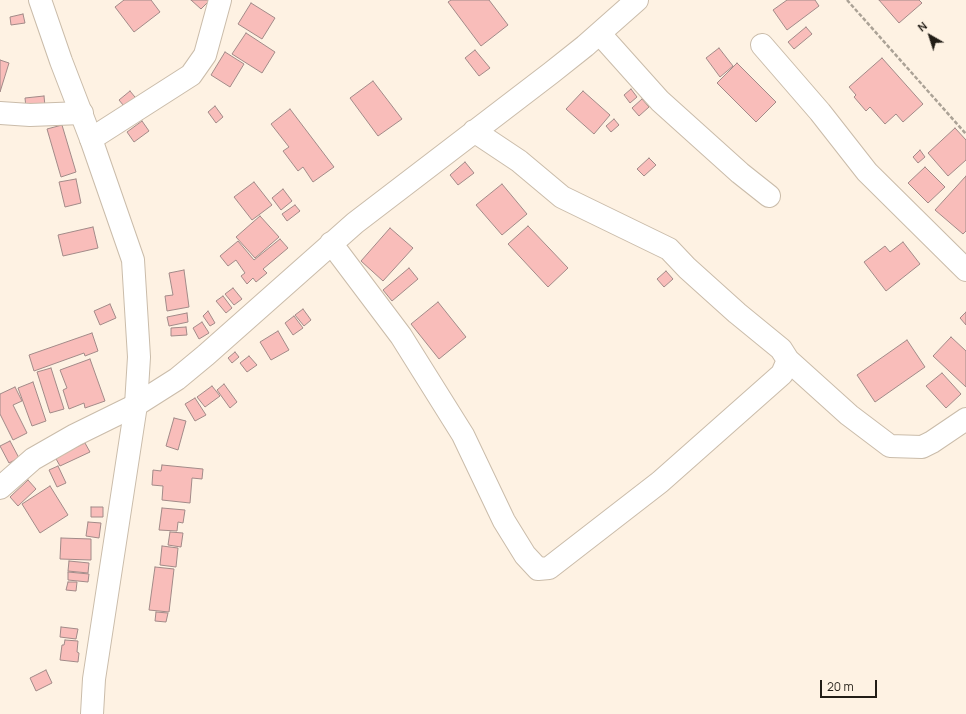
<!DOCTYPE html>
<style>
body{margin:0}
#map{position:relative;width:966px;height:714px;overflow:hidden;background:#fef2e3;font-family:Manrope,sans-serif}
canvas{display:block}
.north{position:absolute;left:910px;top:16px;width:40px;height:40px;-webkit-text-stroke:3px #fef2e3;paint-order:stroke;rotate:321deg;font-size:11px;font-weight:700;line-height:16px;text-align:center;color:#221d16}
.north::after{content:'';display:block;margin:auto;width:14px;height:18px;background:#221d16;clip-path:polygon(50% 0,100% 100%,50% 72%,0 100%)}
.scale{position:absolute;left:820px;top:680px;width:57px;height:18px;box-sizing:border-box;border:2px solid #221d16;border-top:0;padding-left:5px;font-size:12px;line-height:14px;white-space:nowrap;color:#221d16;-webkit-text-stroke:3px #fef2e3;paint-order:stroke}
</style>
<div id="map">
<canvas width="966" height="714"></canvas>
<div class="north">N</div>
<div class="scale">20 m</div>
</div>
<script>
const context = document.querySelector('canvas').getContext('2d');
context.lineJoin = 'round';
function paint(path, color) { context.fillStyle = color; context.fill(path, 'evenodd'); }
const shape = rows => new Path2D(rows.map(r => 'M' + r).join(''));
function trace(path, color, width, dash) { context.strokeStyle = color; context.lineWidth = width; context.lineCap = dash ? 'butt' : 'round'; context.setLineDash(dash || []); context.stroke(path); }
const building = shape([
 [124,0,151,0,160,12,134,32,115,7,124,0],
 [191,0,210,0,201,9,191,0],
 [451,0,489,0,508,25,481,46,448,2,451,0],
 [787,0,815,0,819,6,787,30,773,10,787,0],
 [879,0,919,0,922,3,899,23,879,0],
 [251,3,275,18,262,39,238,24,251,3],
 [23,14,25,23,11,25,10,17,23,14],
 [806,27,812,34,794,49,788,42,806,27],
 [246,33,275,52,262,73,232,54,246,33],
 [719,48,733,66,720,77,706,58,719,48],
 [475,50,490,68,479,76,465,58,475,50],
 [225,52,244,64,230,87,211,75,225,52],
 [882,58,923,104,903,122,896,114,885,124,870,107,866,111,854,97,856,95,849,87,882,58],
 [0,60,9,63,0,92,0,60],
 [737,63,776,102,756,122,717,83,737,63],
 [373,81,402,119,378,136,350,98,373,81],
 [631,89,637,97,630,103,624,95,631,89],
 [130,91,139,102,128,111,119,100,130,91],
 [583,91,610,115,594,134,566,109,583,91],
 [44,96,45,106,26,108,25,98,44,96],
 [642,99,649,107,639,116,632,108,642,99],
 [215,106,223,117,216,123,208,112,215,106],
 [290,109,334,167,313,182,303,167,298,171,283,151,289,147,271,124,290,109],
 [614,119,619,125,611,132,606,126,614,119],
 [142,121,149,131,134,142,127,132,142,121],
 [62,125,76,172,61,177,47,129,62,125],
 [955,128,966,140,966,160,948,176,928,153,955,128],
 [920,150,925,157,918,163,913,157,920,150],
 [649,158,656,165,644,176,637,169,649,158],
 [465,162,474,173,458,185,450,175,465,162],
 [925,167,945,187,928,203,908,183,925,167],
 [966,176,966,231,963,234,935,210,966,176],
 [76,179,81,203,65,207,59,182,76,179],
 [254,182,272,205,252,220,234,197,254,182],
 [502,184,527,214,502,235,476,205,502,184],
 [283,189,292,201,281,210,272,198,283,189],
 [295,205,300,211,287,221,282,214,295,205],
 [260,216,279,237,255,258,236,237,260,216],
 [528,226,568,268,548,287,508,244,528,226],
 [93,227,98,248,63,256,58,235,93,227],
 [390,228,413,248,383,281,361,261,390,228],
 [280,239,288,248,263,269,267,273,256,282,253,278,247,284,241,276,245,273,236,260,228,266,220,256,238,241,254,260,280,239],
 [903,242,920,264,886,291,864,262,885,246,890,252,903,242],
 [409,268,418,279,392,301,383,290,409,268],
 [184,270,189,307,167,311,165,296,173,295,169,273,184,270],
 [666,271,673,279,664,287,657,279,666,271],
 [233,288,242,299,234,305,225,294,233,288],
 [223,296,232,308,226,313,216,301,223,296],
 [438,302,466,337,439,359,411,324,438,302],
 [110,304,116,318,100,325,94,311,110,304],
 [303,309,311,320,304,326,295,315,303,309],
 [208,311,215,323,210,326,203,316,208,311],
 [966,312,966,325,960,318,966,312],
 [187,313,188,322,169,326,167,317,187,313],
 [294,316,303,328,293,335,285,323,294,316],
 [202,322,209,333,199,339,193,328,202,322],
 [186,327,187,335,171,336,171,328,186,327],
 [278,331,289,350,271,360,260,342,278,331],
 [92,333,98,351,85,356,84,353,34,371,29,355,92,333],
 [951,337,966,351,966,387,933,356,951,337],
 [907,340,925,367,875,402,857,375,907,340],
 [235,352,239,357,232,363,228,358,235,352],
 [249,356,257,365,247,372,240,363,249,356],
 [90,359,105,401,85,408,84,403,69,409,63,390,67,388,60,370,90,359],
 [51,368,64,409,50,413,37,372,51,368],
 [942,373,961,394,946,408,926,386,942,373],
 [33,382,46,421,32,426,18,388,33,382],
 [224,384,237,402,230,408,217,390,224,384],
 [212,386,220,396,205,407,197,397,212,386],
 [15,387,22,401,13,405,27,433,13,440,0,414,0,394,15,387],
 [195,398,206,415,195,421,185,404,195,398],
 [174,418,186,421,178,450,166,446,174,418],
 [10,441,19,458,9,463,0,446,10,441],
 [85,443,90,452,60,466,55,457,85,443],
 [162,465,203,469,202,479,192,478,190,503,162,500,163,486,152,485,153,470,161,471,162,465],
 [58,466,66,483,57,487,49,470,58,466],
 [28,480,36,489,18,506,10,497,28,480],
 [50,486,68,515,40,533,22,504,50,486],
 [91,507,103,507,103,517,91,517,91,507],
 [162,508,185,510,183,523,178,522,177,531,159,530,162,508],
 [88,522,101,523,99,538,86,536,88,522],
 [170,532,183,533,181,547,168,545,170,532],
 [61,538,91,539,91,560,60,559,61,538],
 [162,546,178,548,176,567,160,565,162,546],
 [69,561,89,563,88,573,68,571,69,561],
 [155,567,174,569,169,612,149,610,155,567],
 [68,572,89,574,88,582,68,580,68,572],
 [68,582,77,582,76,591,66,590,68,582],
 [156,612,168,613,166,622,155,621,156,612],
 [61,627,78,629,76,639,60,637,61,627],
 [65,640,78,641,77,652,79,653,78,662,60,660,62,645,64,645,65,640],
 [46,670,52,683,36,691,30,678,46,670]
]);
paint(building, '#f9bdba');
trace(building, '#a28a88', 1);
const minor = shape([
 [600,34,660,101,740,173,769,196],
 [762,45,820,112,867,172,966,270],
 [0,113,30,115,82,113],
 [91,139,191,75,205,55,220,0],
 [331,243,401,336,463,435,504,521,525,555,538,569,549,568,660,482,782,374,788,360,781,349,737,313,687,268,669,249,562,197,519,161,474,131],
 [788,360,849,415,890,446,922,447,932,442,966,419],
 [0,488,33,459,75,435,136,405,177,379,206,355,355,223,551,73,585,46,637,0]
]);
const secondary = shape([
 [40,0,61,61,91,139,133,260,139,357,136,405,94,679,92,714]
]);
trace(minor, '#cabcaa', 24);
trace(secondary, '#cabcaa', 24);
trace(shape([
 [847,0,966,134]
]), '#aba296', 2.5, [4, 2]);
trace(minor, '#fff', 22);
trace(secondary, '#fff', 22);
</script>
